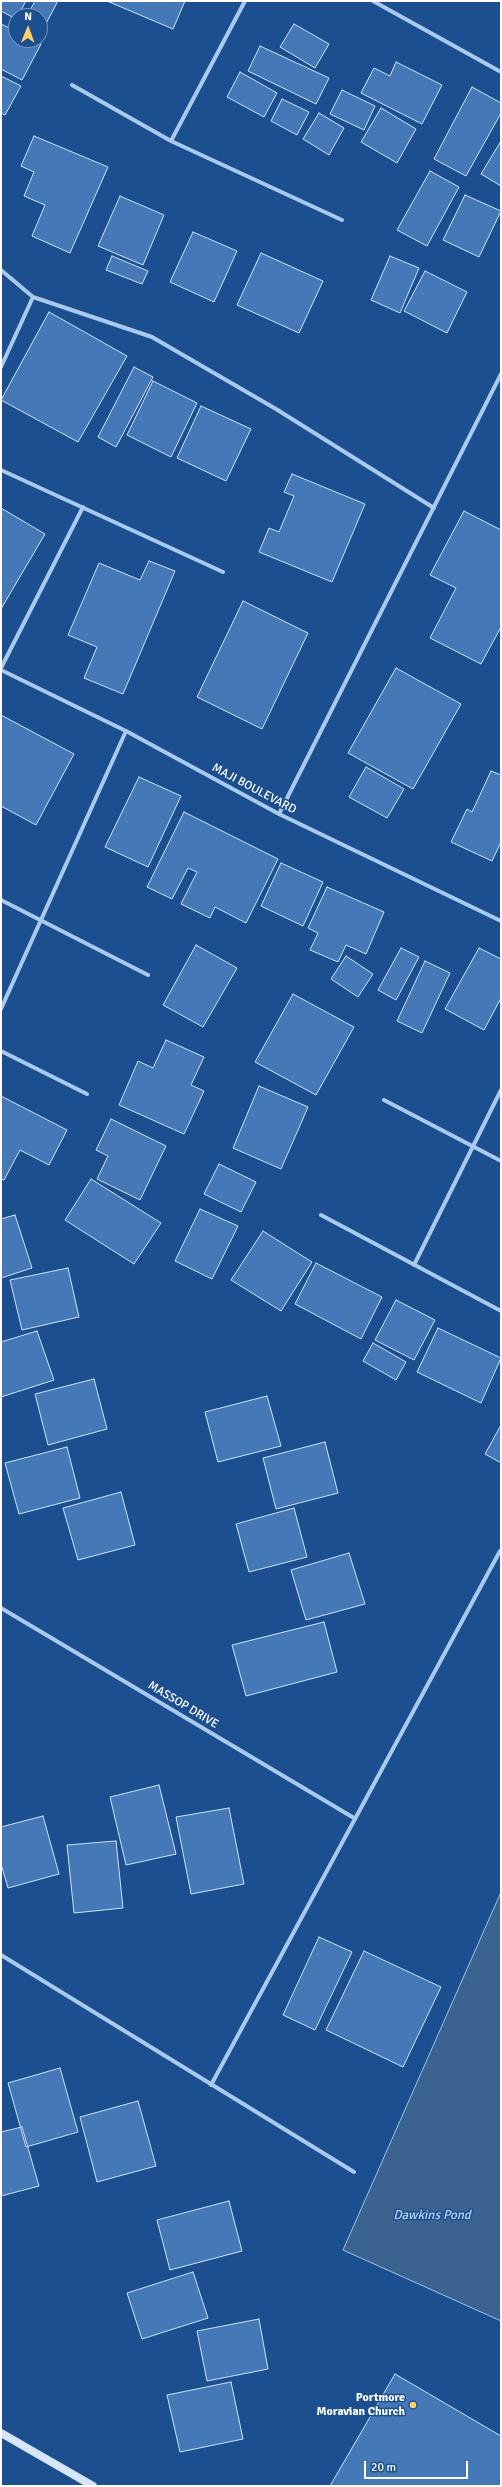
<!DOCTYPE html>
<style>
body{margin:0}
#map{position:relative;width:502px;height:2487px;overflow:hidden;background:#1b4f8f;font-family:Signika,sans-serif}
canvas{display:block}
.frame{position:absolute;inset:0;border:2px solid #fff;pointer-events:none}
.north{position:absolute;left:8px;top:8px;width:40px;height:40px;box-sizing:border-box;background:#1b4f8f;border:1px solid #7695bc;border-radius:50%;rotate:1deg;font-size:11px;font-weight:700;line-height:16px;text-align:center;color:#fff}
.north::after{content:'';display:block;margin:auto;width:14px;height:18px;background:#ffd166;clip-path:polygon(50% 0,100% 100%,50% 72%,0 100%)}
.scale{position:absolute;left:364px;top:2461px;width:104px;height:18px;box-sizing:border-box;border:2px solid #fff;border-top:0;padding-left:5px;font-size:12px;line-height:14px;white-space:nowrap;color:#fff;-webkit-text-stroke:3px #1b4f8f;paint-order:stroke}
</style>
<div id="map">
<canvas width="502" height="2487"></canvas>
<div class="frame"></div>
<div class="north">N</div>
<div class="scale">20 m</div>
</div>
<script>
const context = document.querySelector('canvas').getContext('2d');
context.lineJoin = 'round';
function paint(path, color) { context.fillStyle = color; context.fill(path, 'evenodd'); }
const shape = rows => new Path2D(rows.map(r => 'M' + r).join(''));
function trace(path, color, width, dash) { context.strokeStyle = color; context.lineWidth = width; context.lineCap = dash ? 'butt' : 'round'; context.setLineDash(dash || []); context.stroke(path); }
function write(font, color, halo, rows, align = 'center') {
  context.font = font + ' Signika,sans-serif'; context.lineWidth = 3; context.setLineDash([]); context.textBaseline = 'middle'; context.strokeStyle = halo; context.fillStyle = color; for (const [text, x, y, turn = 0] of rows) {
    context.save(); context.translate(x, y); context.rotate((+turn || 0) * Math.PI / 180); context.textAlign = isNaN(turn) ? turn : align; if (halo) context.strokeText(text, 0, 0); context.fillText(text, 0, 0); context.restore();
  }
}
const water = shape([
 [501,1892,501,2321,343,2250,501,1892]
]);
paint(water, '#3c6290');
trace(water, '#9cc4f0', 1);
const building = shape([
 [1,1,26,1,16,19,1,11,1,1],
 [35,1,58,1,42,31,40,30,40,16,27,16,35,1],
 [107,1,185,1,173,29,107,1],
 [1,24,16,31,16,40,33,40,41,44,22,80,1,69,1,24],
 [294,24,329,44,315,68,280,47,294,24],
 [260,46,329,78,316,104,248,71,260,46],
 [396,62,442,85,422,124,361,93,374,68,390,76,396,62],
 [240,72,277,93,264,117,227,97,240,72],
 [1,76,21,86,5,115,1,113,1,76],
 [472,87,501,103,501,113,466,176,434,159,472,87],
 [342,90,375,106,364,130,330,114,342,90],
 [282,99,309,112,297,135,271,121,282,99],
 [381,108,416,129,397,163,361,142,381,108],
 [319,113,344,128,329,155,303,139,319,113],
 [34,136,108,167,70,253,32,236,45,205,24,196,34,172,21,166,34,136],
 [501,141,501,186,481,174,501,141],
 [430,171,459,187,427,246,397,230,430,171],
 [465,195,501,211,479,257,443,240,465,195],
 [120,196,164,215,143,265,98,246,120,196],
 [193,232,237,251,214,302,170,282,193,232],
 [261,253,323,281,299,333,237,305,261,253],
 [112,256,148,271,142,284,106,270,112,256],
 [390,256,419,268,400,313,371,300,390,256],
 [425,271,467,292,447,333,404,311,425,271],
 [49,312,127,356,78,442,1,400,49,312],
 [134,367,153,377,116,447,98,437,134,367],
 [153,381,197,403,171,457,127,435,153,381],
 [201,406,251,429,226,481,177,458,201,406],
 [292,474,365,504,332,582,259,552,269,528,279,532,294,496,284,492,292,474],
 [1,508,45,534,1,609,1,508],
 [464,511,501,530,501,627,481,664,430,638,456,588,430,575,464,511],
 [149,561,175,571,123,694,84,678,97,647,68,635,99,563,140,580,149,561],
 [243,601,308,633,262,729,197,697,243,601],
 [396,668,461,704,413,789,348,753,396,668],
 [1,715,74,754,36,825,1,806,1,715],
 [366,767,404,789,387,818,349,797,366,767],
 [491,771,501,775,501,842,492,861,451,842,467,809,472,812,491,771],
 [139,777,181,796,148,867,105,847,139,777],
 [184,812,278,859,246,923,215,907,210,918,181,904,197,872,188,868,172,899,147,887,184,812],
 [281,863,323,882,303,926,261,906,281,863],
 [327,887,384,912,366,954,346,945,338,962,310,950,318,933,308,928,327,887],
 [196,945,237,968,203,1027,163,1005,196,945],
 [401,948,419,957,396,1000,378,990,401,948],
 [479,948,501,959,501,998,484,1030,445,1009,479,948],
 [346,956,373,974,358,997,331,979,346,956],
 [425,961,450,973,422,1033,397,1021,425,961],
 [293,994,354,1027,316,1095,255,1062,293,994],
 [166,1040,204,1057,191,1085,204,1091,184,1134,119,1105,138,1061,153,1068,166,1040],
 [259,1086,308,1107,281,1169,233,1148,259,1086],
 [1,1096,67,1130,49,1165,20,1150,4,1180,1,1179,1,1096],
 [111,1119,166,1146,140,1200,97,1179,108,1156,96,1150,111,1119],
 [219,1164,256,1182,241,1212,204,1194,219,1164],
 [91,1179,161,1223,134,1264,65,1220,91,1179],
 [200,1209,238,1226,212,1279,175,1261,200,1209],
 [15,1215,32,1268,1,1278,1,1219,15,1215],
 [263,1231,312,1262,281,1311,231,1280,263,1231],
 [316,1263,382,1297,361,1339,295,1304,316,1263],
 [68,1268,79,1317,22,1330,10,1280,68,1268],
 [396,1300,435,1320,414,1360,375,1340,396,1300],
 [438,1328,501,1358,481,1403,417,1372,438,1328],
 [37,1331,54,1380,1,1397,1,1342,37,1331],
 [373,1343,406,1362,396,1380,363,1361,373,1343],
 [94,1379,107,1429,48,1445,35,1394,94,1379],
 [267,1396,281,1446,218,1462,205,1412,267,1396],
 [501,1425,501,1463,485,1454,501,1425],
 [325,1442,338,1493,276,1509,263,1458,325,1442],
 [67,1447,80,1498,19,1514,5,1463,67,1447],
 [121,1492,135,1545,78,1560,63,1508,121,1492],
 [294,1508,307,1557,249,1572,236,1524,294,1508],
 [349,1553,365,1604,306,1620,291,1570,349,1553],
 [324,1622,337,1672,246,1696,232,1645,324,1622],
 [159,1785,176,1854,126,1865,110,1797,159,1785],
 [229,1808,244,1884,191,1894,176,1817,229,1808],
 [43,1816,59,1874,8,1888,1,1864,1,1827,43,1816],
 [116,1841,123,1908,74,1913,67,1845,116,1841],
 [319,1937,352,1952,315,2030,283,2015,319,1937],
 [364,1951,441,1987,403,2067,326,2030,364,1951],
 [60,2068,78,2132,26,2147,8,2083,60,2068],
 [138,2101,156,2166,97,2182,80,2117,138,2101],
 [22,2127,39,2186,1,2196,1,2132,22,2127],
 [229,2201,242,2251,170,2270,157,2220,229,2201],
 [193,2272,208,2318,142,2339,127,2293,193,2272],
 [259,2319,268,2369,207,2381,197,2331,259,2319],
 [395,2374,501,2436,501,2486,330,2486,395,2374],
 [231,2382,243,2439,180,2452,167,2395,231,2382]
]);
paint(building, '#4478b7');
trace(building, '#cfe3fa', 1);
trace(shape([
 [373,1,501,72],
 [72,85,171,141,342,220],
 [171,141,245,1],
 [1,270,33,297,1,367],
 [33,297,152,337,276,409,434,508],
 [1,470,223,572],
 [1,668,83,507],
 [1,670,126,731,279,814,501,921],
 [279,814,501,374],
 [1,900,148,975],
 [1,1009,126,731],
 [1,1051,87,1094],
 [384,1100,501,1161],
 [321,1215,501,1311],
 [414,1265,501,1090],
 [1,1608,354,1818],
 [1,1955,354,2172],
 [211,2085,500,1551]
]), '#a9c9ee', 4);
trace(shape([
 [1,2433,93,2486]
]), '#d6e6fa', 8);
for (const [x, y, r, color] of [
 [413,2405,4,"#ffd166"]
]) { const dot = new Path2D(); dot.arc(x, y, r, 0, 2 * Math.PI); context.fillStyle = color; context.fill(dot); trace(dot, '#1b4f8f', 1.5); }
write('12px', '#fff', '#1b4f8f', [
 ["MAJI BOULEVARD",254,789,28],
 ["MASSOP DRIVE",183,1705,31]
]);
write('bold 12px', '#fff', '#1b4f8f', [
 ["Portmore",405,2398],
 ["Moravian Church",405,2412]
], 'right');
write('italic 13px', '#b5d3f5', '#1b4f8f', [
 ["Dawkins Pond",432,2216]
]);
</script>
